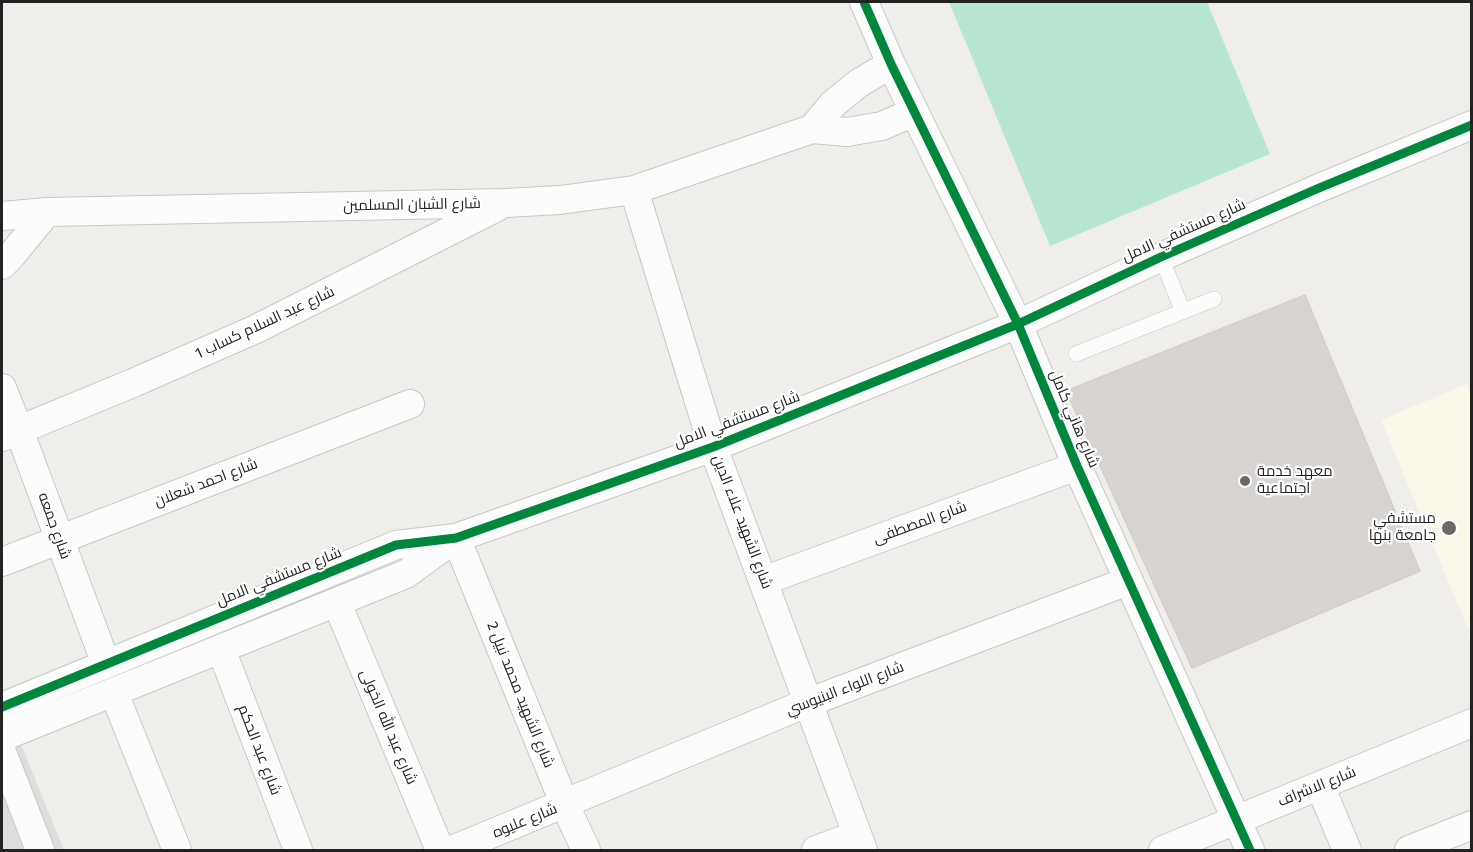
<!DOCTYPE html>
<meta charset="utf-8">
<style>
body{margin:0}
#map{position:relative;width:1473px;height:852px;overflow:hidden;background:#f0eeeb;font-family:"Fira Sans",sans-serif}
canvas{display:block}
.frame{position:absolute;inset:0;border:3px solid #222;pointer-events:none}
</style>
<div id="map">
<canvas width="1473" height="852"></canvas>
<div class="frame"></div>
</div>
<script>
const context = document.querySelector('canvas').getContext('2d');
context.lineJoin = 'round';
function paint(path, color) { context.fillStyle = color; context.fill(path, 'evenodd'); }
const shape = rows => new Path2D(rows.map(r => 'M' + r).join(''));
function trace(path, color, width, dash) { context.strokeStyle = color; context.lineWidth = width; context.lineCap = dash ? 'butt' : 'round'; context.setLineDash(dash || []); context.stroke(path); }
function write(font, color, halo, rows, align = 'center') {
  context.font = font + ' "Fira Sans",Cairo,sans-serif'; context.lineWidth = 4.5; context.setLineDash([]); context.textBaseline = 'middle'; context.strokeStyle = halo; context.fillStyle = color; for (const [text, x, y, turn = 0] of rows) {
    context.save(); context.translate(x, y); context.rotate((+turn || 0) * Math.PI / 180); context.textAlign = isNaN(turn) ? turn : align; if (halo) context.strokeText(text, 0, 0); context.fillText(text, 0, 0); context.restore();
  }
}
paint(shape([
 [2,723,18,737,64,850,2,850]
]), '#dfdedc');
paint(shape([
 [1467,384,1472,396,1471,636,1381,420]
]), '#f8f7e8');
paint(shape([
 [949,2,1207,2,1270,154,1050,246]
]), '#b7e6d2');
const building = shape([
 [1305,295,1420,571,1192,668,1066,391,1305,295]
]);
paint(building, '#d7d4d2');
trace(building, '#d3d0cc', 1.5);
const service = shape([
 [1161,257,1183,312],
 [1076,354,1214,299]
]);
const minor = shape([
 [864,2,891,64,1018,324,1077,466,1250,850],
 [812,129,833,104,859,83,891,64],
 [634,190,713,447,863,850],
 [2,216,47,212,506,203,560,200,634,190,812,129,847,132,882,126,914,112],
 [2,265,11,256,47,212],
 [2,388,19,430,106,664],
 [2,437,133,383,256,329,497,207],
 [456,538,565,805,586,850],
 [2,562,410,404],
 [763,581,1077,466],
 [337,603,440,850],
 [221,649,298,850],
 [114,693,177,850],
 [2,707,396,545,456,538,713,447,1018,324,1161,257,1319,188,1472,125],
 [2,737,406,574,454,539],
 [2,752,40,850],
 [1320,786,1347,850],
 [452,850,807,703,1128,581],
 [816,850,857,835],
 [1163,850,1472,723],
 [1409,850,1472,825]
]);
trace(service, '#c9c8c7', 16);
trace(minor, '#c9c8c7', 30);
trace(service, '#fdfcfc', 15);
trace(minor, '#fdfcfc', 28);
trace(shape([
 [864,2,891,64,1018,324,1077,466,1250,850],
 [2,707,396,545,456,538,713,447,1018,324,1161,257,1319,188,1472,125]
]), '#00873e', 9);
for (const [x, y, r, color] of [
 [1245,481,6,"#6a6968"],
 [1449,528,8,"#6a6968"]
]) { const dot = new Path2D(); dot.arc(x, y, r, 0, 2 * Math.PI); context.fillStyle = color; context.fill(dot); trace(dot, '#fff', 2); }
write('15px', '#222', '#fff', [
 ["شارع الشبان المسلمين",412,205,-1],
 ["شارع مستشفي الامل",1184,231,-24],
 ["شارع عبد السلام كساب 1",265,323,-25],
 ["شارع هاني كامل",1074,419,67],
 ["شارع مستشفي الامل",737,420,-21],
 ["شارع احمد شعلان",206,483,-21],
 ["شارع الشهيد علاء الدين",742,522,69],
 ["شارع المصطفى",920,523,-20],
 ["شارع جمعه",54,526,70],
 ["شارع مستشفي الامل",279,577,-22],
 ["شارع اللواء البنيوسي",845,689,-21],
 ["شارع الشهيد محمد نبيل 2",520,695,68],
 ["شارع عبد الله الخولى",388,727,67],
 ["شارع عبد الحكم",259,750,69],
 ["شارع الاشراف",1317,787,-22],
 ["شارع عليوه",525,821,-22]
]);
write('15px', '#222', '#fff', [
 ["معهد خدمة",1257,472],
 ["اجتماعية",1257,489],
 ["مستشفي",1436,519,"right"],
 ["جامعة بنها",1436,536,"right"]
], 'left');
</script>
